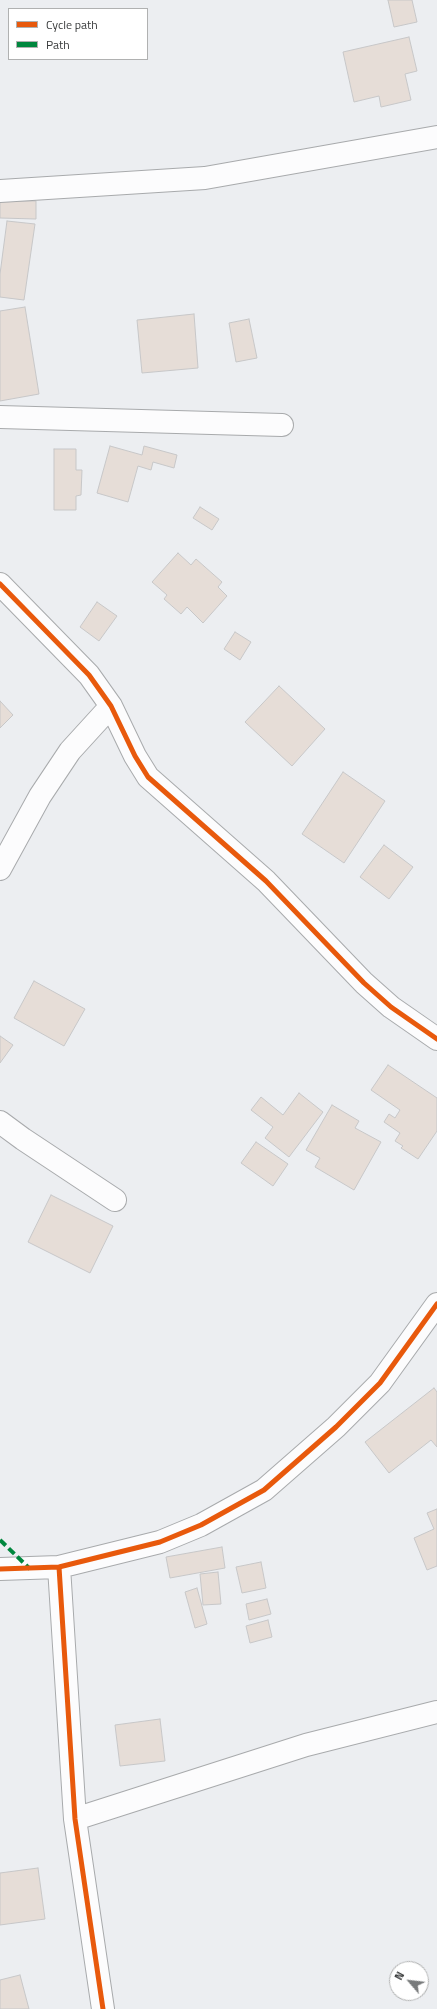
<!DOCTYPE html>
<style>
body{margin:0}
#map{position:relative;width:437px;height:2009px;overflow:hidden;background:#eceef1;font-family:"Titillium Web",sans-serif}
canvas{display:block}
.legend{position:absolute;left:8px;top:8px;width:140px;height:52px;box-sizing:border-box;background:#fff;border:1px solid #b0b1b1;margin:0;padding:5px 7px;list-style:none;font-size:12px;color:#393b3c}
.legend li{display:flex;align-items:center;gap:8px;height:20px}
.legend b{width:20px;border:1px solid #b0b1b1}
.north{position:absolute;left:389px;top:1961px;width:40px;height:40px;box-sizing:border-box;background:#fff;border:1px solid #b0b1b1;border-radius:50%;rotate:298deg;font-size:11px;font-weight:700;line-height:16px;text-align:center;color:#393b3c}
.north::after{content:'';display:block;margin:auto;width:14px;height:18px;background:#787a7b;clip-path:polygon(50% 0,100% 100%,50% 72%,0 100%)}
</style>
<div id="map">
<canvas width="437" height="2009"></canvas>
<ul class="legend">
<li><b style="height:5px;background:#e8590c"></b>Cycle path</li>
<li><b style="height:5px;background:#00873e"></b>Path</li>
</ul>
<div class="north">N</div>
</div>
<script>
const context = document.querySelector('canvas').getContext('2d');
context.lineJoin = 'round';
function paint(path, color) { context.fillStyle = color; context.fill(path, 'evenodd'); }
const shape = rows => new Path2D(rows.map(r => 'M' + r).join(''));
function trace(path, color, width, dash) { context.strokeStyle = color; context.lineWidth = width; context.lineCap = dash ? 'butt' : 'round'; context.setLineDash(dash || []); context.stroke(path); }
const building = shape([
 [388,0,412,0,417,22,394,27,388,0],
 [409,37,417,71,405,74,411,100,381,107,379,96,354,102,343,52,409,37],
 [0,201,36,201,36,219,0,218,0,201],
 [7,221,35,224,24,300,0,297,0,274,7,221],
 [25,307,39,394,0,401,0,311,25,307],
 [194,314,198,368,142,373,137,320,194,314],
 [249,319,257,358,236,362,229,323,249,319],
 [110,446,142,455,144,446,177,455,174,468,153,462,151,470,138,466,128,502,97,493,110,446],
 [54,449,76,449,76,470,82,470,81,495,76,496,76,510,54,510,54,449],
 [200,507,219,519,212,530,193,518,200,507],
 [178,553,191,565,196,559,222,582,218,587,227,596,203,623,187,607,181,614,164,599,167,595,152,582,178,553],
 [97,602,117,616,99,641,80,627,97,602],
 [235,632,251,642,240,660,224,649,235,632],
 [279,686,325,729,292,766,245,722,279,686],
 [0,701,13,715,0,728,0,701],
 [343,772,385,801,344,863,302,834,343,772],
 [384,845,413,867,389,899,360,877,384,845],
 [34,981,85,1009,64,1046,14,1018,34,981],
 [0,1036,13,1045,0,1063,0,1036],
 [388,1065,437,1098,437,1131,418,1159,401,1148,403,1146,395,1141,400,1133,384,1122,389,1114,395,1118,400,1110,371,1090,388,1065],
 [299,1093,323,1112,289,1157,265,1138,273,1127,251,1110,261,1097,283,1115,299,1093],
 [332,1105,359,1121,355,1128,381,1142,354,1190,315,1167,320,1158,306,1150,332,1105],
 [256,1142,288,1164,273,1186,241,1163,256,1142],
 [51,1195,113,1226,90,1273,28,1242,51,1195],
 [434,1388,437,1392,437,1447,431,1440,389,1473,365,1442,434,1388],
 [437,1509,437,1566,427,1570,414,1538,434,1529,427,1513,437,1509],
 [222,1547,225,1568,170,1578,166,1557,222,1547],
 [261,1562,266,1588,242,1593,236,1567,261,1562],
 [218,1572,221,1604,203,1605,200,1574,218,1572],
 [197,1588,207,1624,195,1628,185,1592,197,1588],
 [267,1599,271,1614,249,1620,246,1604,267,1599],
 [268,1620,272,1637,250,1643,246,1626,268,1620],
 [160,1719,165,1761,120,1766,115,1725,160,1719],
 [38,1868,45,1919,0,1925,0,1873,38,1868],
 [20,1975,29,2009,0,2009,0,1980,20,1975]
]);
paint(building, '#e6ddd7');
trace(building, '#c7c7c8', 1);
const minor = shape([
 [0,191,205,178,437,137],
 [0,417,282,425],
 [0,584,89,675,111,706,135,756,148,777,266,881,364,983,391,1007,437,1039],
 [0,869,40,796,70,751,111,706],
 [0,1122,23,1139,115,1200],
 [59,1567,75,1819,103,2009],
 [0,1569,59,1567,160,1542,201,1525,264,1490,336,1427,380,1383,437,1304],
 [75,1819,306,1745,437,1712]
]);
trace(minor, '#a8aaac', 24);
trace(minor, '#fcfcfd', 22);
trace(shape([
 [0,1540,30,1569]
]), '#00873e', 4, [8, 4]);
trace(shape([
 [0,584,89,675,111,706,135,756,148,777,266,881,364,983,391,1007,437,1039],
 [59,1567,75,1819,103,2009],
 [0,1569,59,1567,160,1542,201,1525,264,1490,336,1427,380,1383,437,1304]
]), '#e8590c', 5);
</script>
